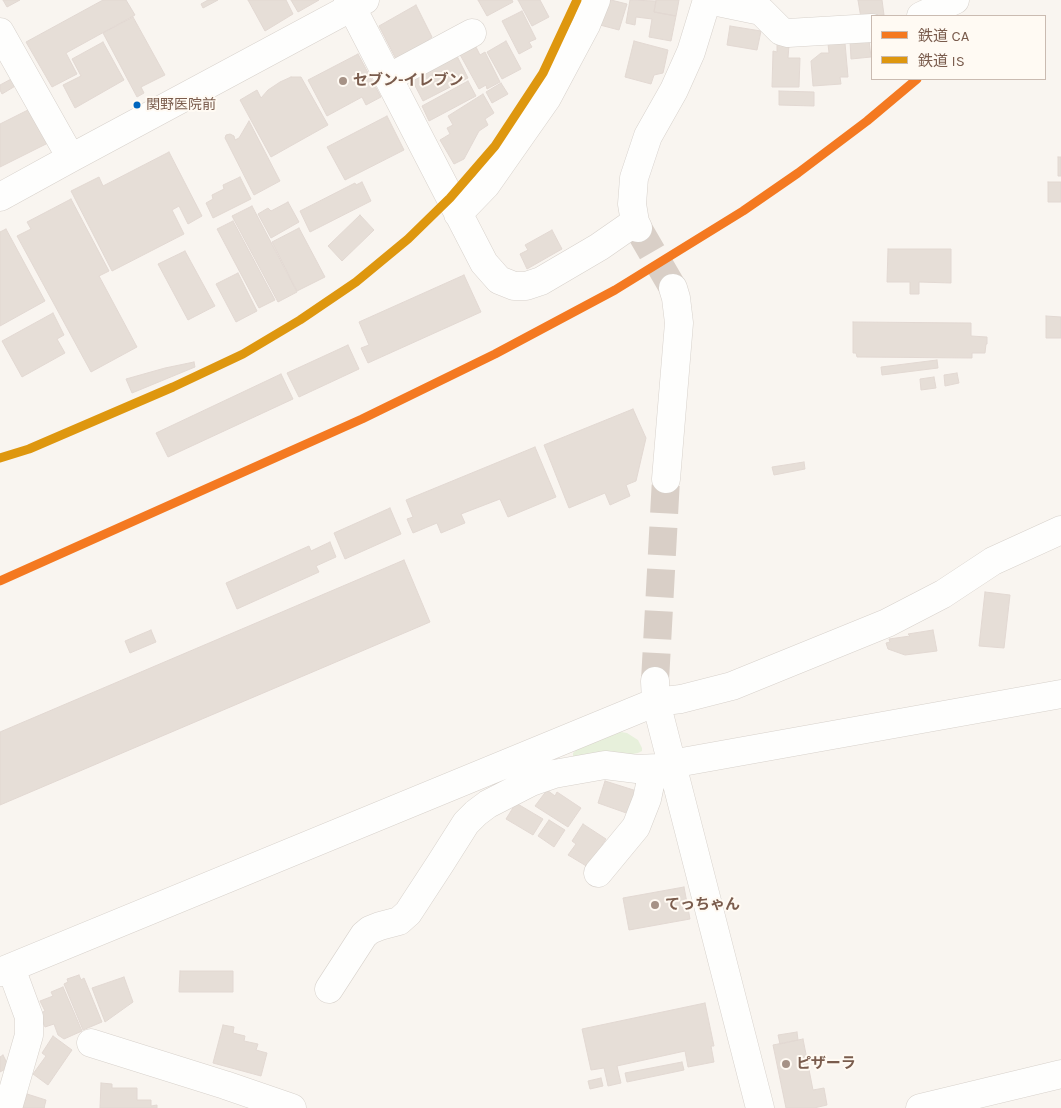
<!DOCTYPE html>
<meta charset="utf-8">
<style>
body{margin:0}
#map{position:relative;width:1061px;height:1108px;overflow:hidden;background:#f9f5f0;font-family:Karla,"Noto Sans JP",sans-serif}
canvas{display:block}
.legend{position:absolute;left:871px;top:15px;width:175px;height:65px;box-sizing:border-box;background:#fffaf3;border:1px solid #cabbb1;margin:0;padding:6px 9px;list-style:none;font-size:15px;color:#7a5c4d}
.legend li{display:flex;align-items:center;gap:10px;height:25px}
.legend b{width:25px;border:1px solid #cabbb1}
</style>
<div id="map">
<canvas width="1061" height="1108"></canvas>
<ul class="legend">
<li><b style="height:6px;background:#f47921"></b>鉄道 CA</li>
<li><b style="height:6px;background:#de970f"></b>鉄道 IS</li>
</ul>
</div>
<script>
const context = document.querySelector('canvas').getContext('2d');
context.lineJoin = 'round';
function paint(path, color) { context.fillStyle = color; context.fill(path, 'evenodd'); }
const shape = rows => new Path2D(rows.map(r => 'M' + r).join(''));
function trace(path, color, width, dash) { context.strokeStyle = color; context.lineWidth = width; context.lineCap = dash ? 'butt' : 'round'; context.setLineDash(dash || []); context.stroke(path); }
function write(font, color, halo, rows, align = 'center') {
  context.font = font + ' Karla,"Noto Sans JP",sans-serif'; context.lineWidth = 4; context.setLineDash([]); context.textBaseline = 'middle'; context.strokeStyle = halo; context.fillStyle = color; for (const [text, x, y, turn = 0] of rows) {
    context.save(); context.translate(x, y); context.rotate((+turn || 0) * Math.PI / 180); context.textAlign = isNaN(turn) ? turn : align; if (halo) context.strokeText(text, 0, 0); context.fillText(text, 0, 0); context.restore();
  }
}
paint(shape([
 [615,731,627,733,638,740,642,748,642,751,638,753,633,754,577,758,573,756,573,753,578,748,598,737,604,739]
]), '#e7f0db');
const building = shape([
 [3,0,20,0,7,7,3,0],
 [103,0,126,0,135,15,66,53,77,74,52,87,26,42,103,0],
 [208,0,218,0,203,8,201,4,208,0],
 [248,0,286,0,293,14,265,31,248,0],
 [291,0,319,0,298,12,291,0],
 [478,0,512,0,513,2,487,16,478,0],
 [518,0,540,0,549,17,532,26,518,0],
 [603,0,611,0,627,4,619,30,596,24,603,0],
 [630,0,656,1,654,12,676,16,671,41,649,37,652,19,636,17,635,25,626,23,630,0],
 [656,0,679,0,676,16,654,12,656,0],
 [858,0,882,0,884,15,861,18,858,0],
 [416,5,432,37,428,40,432,47,399,65,379,26,416,5],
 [522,11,536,39,529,42,532,47,519,54,502,21,522,11],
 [133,17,165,75,141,87,144,93,137,97,103,33,133,17],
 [730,26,761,31,757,50,727,45,730,26],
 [869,40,871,57,851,59,850,41,869,40],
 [506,41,521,69,502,79,487,52,506,41],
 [634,41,668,50,663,73,654,75,651,84,625,77,634,41],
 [103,42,124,80,75,108,63,85,81,76,72,59,103,42],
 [474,43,480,55,485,52,500,82,487,89,486,85,479,89,458,51,474,43],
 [845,43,848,77,840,77,841,84,813,86,811,61,821,53,829,53,828,44,845,43],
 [777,44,789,45,788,58,800,58,799,87,772,87,773,51,777,52,777,44],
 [358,54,381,97,366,105,362,97,327,116,308,80,358,54],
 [456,54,468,78,423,101,411,78,456,54],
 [291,77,301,77,328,125,271,157,240,100,257,90,261,98,268,90,280,82,291,77],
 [13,78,17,85,2,94,0,90,0,85,13,78],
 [468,81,476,96,429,121,422,106,468,81],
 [501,83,508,94,492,103,486,92,501,83],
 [779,91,814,92,814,106,779,105,779,91],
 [483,94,494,113,485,119,488,125,479,131,464,159,454,164,440,140,450,134,447,128,453,125,448,116,483,94],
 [32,108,50,142,0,167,0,124,32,108],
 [387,116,404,150,345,180,327,147,387,116],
 [249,121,280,181,254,195,225,138,226,135,230,134,234,136,235,140,239,138,249,121],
 [169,152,202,216,188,224,179,206,172,210,184,234,112,271,71,191,99,177,103,186,169,152],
 [1058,157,1061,157,1061,176,1058,176,1058,157],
 [240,177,251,199,213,218,206,203,213,199,212,195,224,189,223,185,240,177],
 [362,182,371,201,310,232,300,211,355,183,356,185,362,182],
 [1048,182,1061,182,1061,202,1048,202,1048,182],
 [71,199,109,271,99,276,137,347,91,372,17,236,31,229,27,222,71,199],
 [288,202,299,222,271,238,258,214,268,208,271,211,288,202],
 [252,206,297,292,278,302,232,216,252,206],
 [360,215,374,230,342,261,328,246,360,215],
 [233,221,275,300,259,308,217,229,233,221],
 [299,228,325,277,297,291,272,242,299,228],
 [6,229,45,301,0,326,0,232,6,229],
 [552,230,562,249,527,269,520,254,528,250,525,245,552,230],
 [888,249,951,249,951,283,919,282,919,294,910,294,910,282,887,282,888,249],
 [185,251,215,306,188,320,158,264,185,251],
 [238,273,257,311,236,322,216,284,238,273],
 [464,275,481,312,368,363,361,348,369,345,359,322,464,275],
 [53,313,64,335,57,339,65,353,22,377,2,341,53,313],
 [1046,316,1061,317,1061,338,1046,338,1046,316],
 [853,322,971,323,971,336,987,337,987,344,986,344,985,353,972,353,972,358,857,357,856,353,853,353,853,322],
 [348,345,359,369,299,397,287,373,348,345],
 [937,360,938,368,882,375,881,367,937,360],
 [194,362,195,367,132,393,126,379,165,368,194,362],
 [957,373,959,383,945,386,944,375,957,373],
 [281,374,293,399,168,457,156,433,281,374],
 [934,377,936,388,921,390,920,379,934,377],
 [633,409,646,438,636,481,626,485,630,496,610,505,605,493,569,508,544,445,633,409],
 [535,447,556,497,508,517,500,499,461,514,465,523,441,533,437,523,413,533,407,519,413,517,406,500,535,447],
 [804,462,805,469,774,475,772,467,804,462],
 [390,508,401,534,345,559,334,533,390,508],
 [330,542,336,557,316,566,319,572,237,609,226,583,309,546,311,551,330,542],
 [404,560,430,622,0,805,0,732,404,560],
 [985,592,1010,595,1004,648,979,646,985,592],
 [151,630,156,642,130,653,125,641,151,630],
 [933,630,937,651,905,655,888,649,886,643,890,642,889,639,910,636,908,634,933,630],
 [605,781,640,792,632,815,598,803,605,781],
 [547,790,555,796,557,792,581,808,568,827,535,806,547,790],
 [516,803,543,819,533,835,506,819,516,803],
 [549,820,565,830,554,847,538,836,549,820],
 [583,824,606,839,588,867,568,855,576,844,572,841,583,824],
 [684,887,690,919,629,930,623,898,684,887],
 [180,971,233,971,233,992,179,992,180,971],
 [79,975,81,980,84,978,102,1022,83,1030,64,984,68,982,67,979,79,975],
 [124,977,133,1002,105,1022,92,988,124,977],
 [63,987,82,1031,64,1039,58,1035,54,1024,45,1027,39,1014,45,1011,40,1001,53,996,51,992,63,987],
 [705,1003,714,1046,711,1046,714,1062,688,1067,685,1051,617,1066,621,1083,608,1086,604,1068,591,1070,582,1029,705,1003],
 [223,1025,234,1027,233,1033,245,1036,244,1041,258,1044,256,1050,267,1053,261,1076,213,1063,223,1025],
 [797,1032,798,1040,780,1044,778,1035,797,1032],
 [53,1036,72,1050,48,1085,33,1074,46,1056,42,1053,53,1036],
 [803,1039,813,1090,824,1088,827,1105,814,1108,786,1108,773,1045,803,1039],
 [3,1055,9,1067,0,1072,0,1057,3,1055],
 [682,1062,684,1070,627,1082,625,1073,682,1062],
 [601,1078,603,1086,590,1089,588,1081,601,1078],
 [101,1083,112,1084,112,1088,137,1088,137,1100,151,1100,151,1106,157,1105,157,1108,100,1108,101,1083],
 [27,1094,46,1100,44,1108,45,1108,22,1108,27,1094]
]);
paint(building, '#e6ded7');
trace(building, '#e2d8d2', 1);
trace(shape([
 [638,228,673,288],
 [655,681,666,479]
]), '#d9cfc7', 28, [28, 14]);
const minor = shape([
 [348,0,484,263,499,280,514,286,526,286,541,281,599,247,635,222],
 [708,0,761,11,781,31,788,33,872,28],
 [921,16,955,0],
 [0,32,71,158],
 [388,78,472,33],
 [0,197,71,158,365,0],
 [458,214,486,185,547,98,586,25,596,0],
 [638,228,635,222,632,204,634,178,648,136,674,90,691,52,707,0],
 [666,479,679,323,676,298,673,288],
 [655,681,656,702,760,1108],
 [598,873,636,827,647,799,652,775,658,768],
 [0,972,656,702,681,699,732,686,887,623,943,594,993,561,1061,530],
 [329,989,364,935,370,930,380,926,399,921,408,913,440,864,466,823,476,813,488,804,531,782,554,774,605,765,637,769,658,768,671,764,1061,694],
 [91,1043,225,1085,292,1108],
 [8,1108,29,1035,29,1017,11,968],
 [920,1108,1061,1074]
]);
trace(minor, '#d7d1cb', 29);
trace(minor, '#fefefd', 28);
trace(shape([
 [0,581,362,419,495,354,615,290,743,211,798,173,867,121,917,79]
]), '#f47921', 9);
trace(shape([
 [0,458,29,449,173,387,243,354,300,320,356,282,408,239,450,198,495,146,543,73,577,0]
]), '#de970f', 9);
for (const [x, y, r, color] of [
 [343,81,5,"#a69286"],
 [137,105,4.5,"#0065bd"],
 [655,905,5,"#a69286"],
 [786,1064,5,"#a69286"]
]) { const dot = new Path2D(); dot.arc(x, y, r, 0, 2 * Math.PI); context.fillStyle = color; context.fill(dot); trace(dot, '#fffaf3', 2); }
write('14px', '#7a5c4d', '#fffaf3', [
 ["関野医院前",146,105]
], 'left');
write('bold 15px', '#7a5c4d', '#fffaf3', [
 ["セブン-イレブン",353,81],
 ["てっちゃん",665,905],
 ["ピザーラ",796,1064]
], 'left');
</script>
